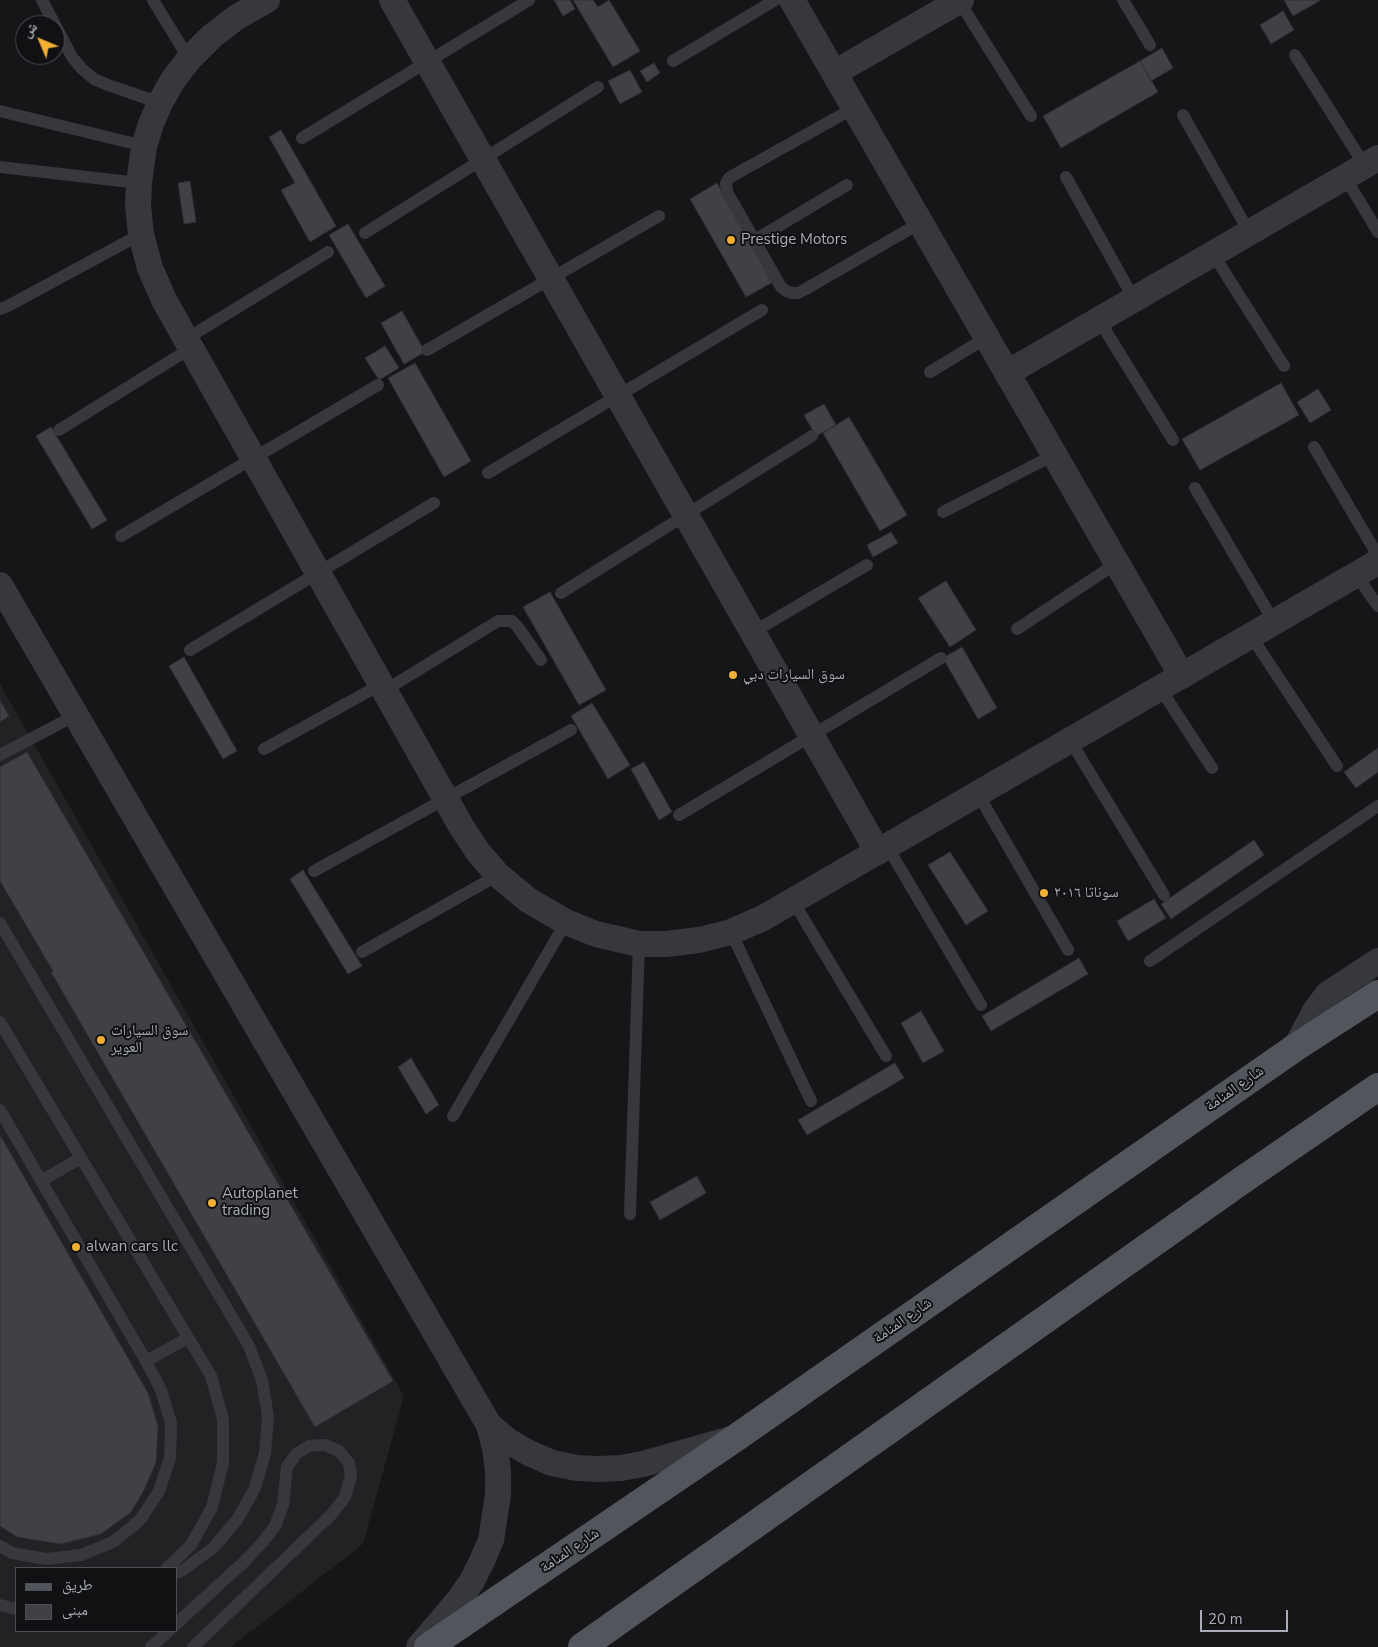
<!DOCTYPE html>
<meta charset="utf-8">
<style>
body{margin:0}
#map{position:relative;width:1378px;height:1647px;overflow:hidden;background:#161618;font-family:"Nunito Sans","Noto Naskh Arabic",sans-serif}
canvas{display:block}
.legend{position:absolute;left:15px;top:1567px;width:162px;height:65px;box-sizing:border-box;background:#111113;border:1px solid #4d4f55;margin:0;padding:6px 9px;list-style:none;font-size:15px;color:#a8adb8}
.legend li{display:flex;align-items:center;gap:10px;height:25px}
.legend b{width:25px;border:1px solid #4d4f55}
.north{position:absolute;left:15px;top:15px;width:50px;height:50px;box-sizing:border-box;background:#111113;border:1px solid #4d4f55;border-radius:50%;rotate:315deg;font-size:14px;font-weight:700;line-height:20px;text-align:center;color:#a8adb8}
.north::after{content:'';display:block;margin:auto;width:18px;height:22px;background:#f2b134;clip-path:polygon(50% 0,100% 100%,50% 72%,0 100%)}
.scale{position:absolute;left:1200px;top:1610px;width:88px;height:22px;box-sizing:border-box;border:2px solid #a8adb8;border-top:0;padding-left:6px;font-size:15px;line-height:18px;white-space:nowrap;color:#a8adb8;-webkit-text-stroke:4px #111113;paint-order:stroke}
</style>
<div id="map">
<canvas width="1378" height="1647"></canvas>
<ul class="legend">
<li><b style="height:6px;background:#53555c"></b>طريق</li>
<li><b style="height:14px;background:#404145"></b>مبنى</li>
</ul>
<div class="north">ش</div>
<div class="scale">20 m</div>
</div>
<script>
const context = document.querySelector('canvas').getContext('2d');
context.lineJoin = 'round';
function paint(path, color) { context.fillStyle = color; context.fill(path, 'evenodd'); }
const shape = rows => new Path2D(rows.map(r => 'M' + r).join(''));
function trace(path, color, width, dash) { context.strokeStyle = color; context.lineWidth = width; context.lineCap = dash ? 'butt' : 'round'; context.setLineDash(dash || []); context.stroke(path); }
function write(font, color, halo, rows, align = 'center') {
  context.font = font + ' "Nunito Sans","Noto Naskh Arabic",sans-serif'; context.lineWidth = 4; context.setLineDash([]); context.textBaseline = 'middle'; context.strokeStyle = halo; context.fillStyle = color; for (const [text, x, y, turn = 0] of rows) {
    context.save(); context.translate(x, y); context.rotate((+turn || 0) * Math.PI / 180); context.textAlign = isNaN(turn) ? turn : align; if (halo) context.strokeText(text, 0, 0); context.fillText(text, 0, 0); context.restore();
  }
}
paint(shape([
 [0,684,404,1396,363,1544,231,1647,0,1647],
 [16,1568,176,1568,176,1631,16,1631]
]), '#222225');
const building = shape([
 [554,0,570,0,575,9,563,16,554,0],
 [573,0,593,0,598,7,609,0,640,51,613,67,573,0],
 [1284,0,1321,0,1293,16,1284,0],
 [1283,11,1294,30,1271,44,1260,25,1283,11],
 [1162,48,1173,68,1151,81,1140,61,1162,48],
 [1140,61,1158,92,1061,148,1043,116,1140,61],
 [654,63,660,73,647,82,640,71,654,63],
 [630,70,642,92,620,104,608,81,630,70],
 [281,130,336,226,310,242,281,190,295,183,269,137,281,130],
 [190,181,196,222,184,224,178,183,190,181],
 [717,183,773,282,746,297,690,199,717,183],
 [348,224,385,286,366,298,329,235,348,224],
 [402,311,425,352,404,364,381,323,402,311],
 [385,346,399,368,379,380,365,358,385,346],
 [415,363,471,461,444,477,388,378,415,363],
 [1281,383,1299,415,1200,470,1182,439,1281,383],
 [1318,389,1331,410,1310,423,1297,402,1318,389],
 [824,404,836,425,816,436,804,415,824,404],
 [849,417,907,515,880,531,823,433,849,417],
 [51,427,107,520,92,529,36,436,51,427],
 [891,532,898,543,873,557,867,545,891,532],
 [946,581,976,630,950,647,918,598,946,581],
 [550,592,606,690,579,705,523,607,550,592],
 [962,647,997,708,978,719,943,658,962,647],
 [184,657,237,751,223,759,169,666,184,657],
 [0,700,9,716,0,722,0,700],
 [592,703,630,765,608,779,571,716,592,703],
 [1378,748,1378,772,1356,788,1344,772,1378,748],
 [27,752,393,1381,315,1427,51,972,53,971,0,881,0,767,27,752],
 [644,762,672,812,659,820,631,769,644,762],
 [1254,840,1264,855,1171,919,1161,904,1254,840],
 [950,852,988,911,966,925,928,865,950,852],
 [303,870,362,966,348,974,290,879,303,870],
 [1154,899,1166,918,1128,941,1117,921,1154,899],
 [1079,958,1088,974,991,1031,982,1016,1079,958],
 [921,1011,944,1051,923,1063,901,1023,921,1011],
 [411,1058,439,1105,426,1114,398,1067,411,1058],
 [895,1063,904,1078,807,1135,798,1120,895,1063],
 [0,1135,148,1393,158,1426,156,1462,144,1490,131,1512,101,1534,61,1544,17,1537,0,1526,0,1135],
 [697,1176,706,1193,660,1220,650,1202,697,1176]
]);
paint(building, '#404145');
trace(building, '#303034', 1);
trace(shape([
 [42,0,72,57,82,69,94,79,108,85,160,103],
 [153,0,189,59],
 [1123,0,1150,45],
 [959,1,1031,116],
 [1295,55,1365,166],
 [673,61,775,0],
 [854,108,734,175,729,178,726,183,727,192,781,287,786,291,792,293,798,293,804,290,920,223],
 [0,111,144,146],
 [1183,115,1249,232],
 [302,138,529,0],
 [0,167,139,183],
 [1066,177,1134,299],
 [1345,177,1378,232],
 [365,233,598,87],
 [755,240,847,185],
 [1213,254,1284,366],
 [0,309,8,306,141,234],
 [1099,320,1173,440],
 [186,339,328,252],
 [427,350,659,216],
 [930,372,986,338],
 [59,430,191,348],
 [1314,447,1378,556],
 [488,473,762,310],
 [1195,488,1274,622],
 [943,512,1054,455],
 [121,536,378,385],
 [1356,575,1378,606],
 [561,593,812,436],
 [1017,629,1117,563],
 [753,632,867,565],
 [1251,636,1337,766],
 [190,650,434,503],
 [1160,688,1212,768],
 [384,691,498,621,512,621,517,626,541,660],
 [1070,740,1164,895],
 [264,749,380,685],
 [0,755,76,715],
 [978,794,1068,950],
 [679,815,941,658],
 [887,846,981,1005],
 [314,871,571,730],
 [793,901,886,1056],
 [0,923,249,1346,262,1380,268,1417,265,1453,255,1488,237,1520,213,1548,183,1570,176,1573],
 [731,932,811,1101],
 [362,952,498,875],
 [1150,961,1378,806],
 [0,1022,211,1376,223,1419,223,1463,212,1507,191,1545,167,1568],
 [0,1110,146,1361,161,1390,171,1423,170,1458,159,1491,140,1520,113,1542,81,1555,46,1559,12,1553,0,1546],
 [453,1116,566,922],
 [41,1181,81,1158],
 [630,1214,639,944],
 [146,1361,188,1338],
 [0,1605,16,1609],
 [176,1624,245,1561,262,1543,275,1526,283,1505,287,1467,296,1454,309,1446,325,1445,339,1451,349,1463,351,1476,345,1497,331,1515,193,1647],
 [151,1647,169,1631]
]), '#37383d', 12);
trace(shape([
 [267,0,237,17,212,36,189,59,173,80,160,103,151,124,144,146,139,183,138,205,141,234,150,268,164,300,191,348,461,826,478,852,498,875,528,900,566,922,596,934,639,944,666,944,699,940,731,932,763,918,1378,562],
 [392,0,878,852],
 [792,0,1182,676],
 [834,73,961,0],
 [1007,373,1378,158],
 [0,585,489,1425,495,1448,498,1471,498,1495,491,1540,482,1561,472,1581,459,1600,419,1647],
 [1296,1047,1315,1011,1328,994,1378,961],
 [489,1425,508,1441,529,1453,552,1463,577,1468,598,1469,621,1468,643,1464,731,1439]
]), '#37383d', 26);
trace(shape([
 [428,1647,737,1437,1296,1047,1378,994],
 [582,1647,1241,1181,1378,1087]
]), '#53555c', 28);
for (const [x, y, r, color] of [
 [731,240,5,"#f2b134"],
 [733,675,5,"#f2b134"],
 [1044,893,5,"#f2b134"],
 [101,1040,5,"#f2b134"],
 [212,1203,5,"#f2b134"],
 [76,1247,5,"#f2b134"]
]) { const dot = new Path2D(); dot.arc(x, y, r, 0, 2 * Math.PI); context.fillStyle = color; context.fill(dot); trace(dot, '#111113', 2); }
write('15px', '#a8adb8', '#111113', [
 ["Prestige Motors",741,240],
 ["سوق السيارات دبي",743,675],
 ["سوناتا ٢٠١٦",1054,893],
 ["سوق السيارات",111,1031],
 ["العوير",111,1048],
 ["Autoplanet",222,1194],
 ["trading",222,1211],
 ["alwan cars llc",86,1247]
], 'left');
write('15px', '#a8adb8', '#111113', [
 ["شارع المنامة",1235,1089,-35],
 ["شارع المنامة",903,1321,-35],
 ["شارع المنامة",570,1551,-34]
]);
</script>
